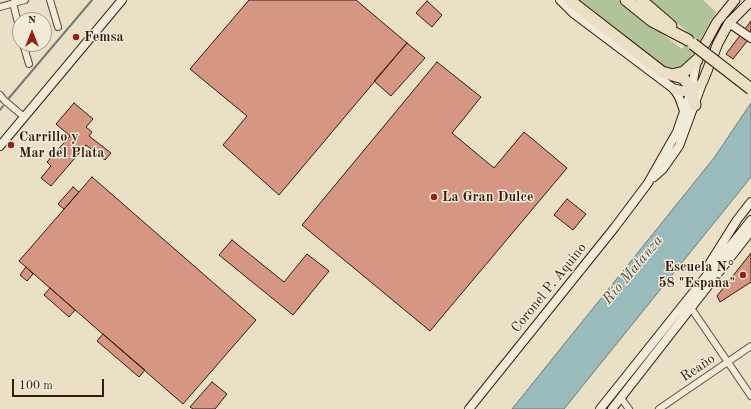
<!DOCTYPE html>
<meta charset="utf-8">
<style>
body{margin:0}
#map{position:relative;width:751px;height:409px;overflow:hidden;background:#e9e0c6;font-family:"Old Standard TT",serif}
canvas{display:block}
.north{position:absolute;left:12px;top:12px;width:40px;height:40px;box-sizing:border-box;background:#f1ebda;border:1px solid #a69888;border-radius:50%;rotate:0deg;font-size:11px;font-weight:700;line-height:16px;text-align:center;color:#361b0c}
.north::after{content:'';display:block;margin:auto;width:14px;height:18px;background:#8f2418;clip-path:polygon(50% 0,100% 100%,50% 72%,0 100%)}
.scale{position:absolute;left:12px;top:379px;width:92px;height:18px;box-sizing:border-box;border:2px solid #361b0c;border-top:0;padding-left:5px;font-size:12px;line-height:14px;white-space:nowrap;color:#361b0c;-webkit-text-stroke:3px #f1ebda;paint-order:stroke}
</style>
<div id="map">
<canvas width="751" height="409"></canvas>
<div class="north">N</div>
<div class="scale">100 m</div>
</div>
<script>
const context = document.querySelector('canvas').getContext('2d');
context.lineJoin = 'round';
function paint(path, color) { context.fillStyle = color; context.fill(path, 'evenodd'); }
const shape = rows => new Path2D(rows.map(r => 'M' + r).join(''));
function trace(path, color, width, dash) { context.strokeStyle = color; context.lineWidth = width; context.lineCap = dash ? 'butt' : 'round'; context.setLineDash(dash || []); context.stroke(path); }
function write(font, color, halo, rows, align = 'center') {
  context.font = font + ' "Old Standard TT",serif'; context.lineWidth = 3; context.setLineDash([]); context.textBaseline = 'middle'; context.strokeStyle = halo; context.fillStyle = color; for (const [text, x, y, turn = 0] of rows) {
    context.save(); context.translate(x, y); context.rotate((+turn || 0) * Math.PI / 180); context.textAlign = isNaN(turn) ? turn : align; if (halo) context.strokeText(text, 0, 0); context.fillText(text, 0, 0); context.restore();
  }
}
paint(shape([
 [575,0,618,0,682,49,691,35,650,0,703,0,716,12,690,58,684,65,678,68,668,68,659,65]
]), '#b1c399');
const water = shape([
 [751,103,751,177,564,409,512,409,714,158,751,103]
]);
paint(water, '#9abbbc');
trace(water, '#727b76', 1);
trace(shape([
 [9,98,92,0],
 [0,110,3,106]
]), '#727b76', 2);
const building = shape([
 [249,0,356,0,407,43,279,195,223,145,247,116,190,69,249,0],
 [427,1,442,15,432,27,416,13,427,1],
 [751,21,751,36,733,59,726,54,751,21],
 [407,43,425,58,391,96,374,81,407,43],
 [437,62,481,97,452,133,494,168,524,132,567,168,430,331,302,225,437,62],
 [74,103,93,119,86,127,92,132,89,136,111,153,105,160,86,145,51,186,41,178,51,166,47,162,70,136,56,124,74,103],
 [92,177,256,320,183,404,19,261,92,177],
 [73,187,79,192,64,209,58,204,73,187],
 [567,199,586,214,573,230,554,215,567,199],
 [232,240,284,282,307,254,329,271,293,315,219,255,232,240],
 [751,253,751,282,720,302,717,296,751,253],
 [26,267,33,274,27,281,20,275,26,267],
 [50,288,75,310,69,317,44,295,50,288],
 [103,334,145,370,139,377,97,341,103,334],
 [212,382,227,394,215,409,193,409,190,407,212,382]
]);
paint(building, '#d59684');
trace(building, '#361b0c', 1);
const street = shape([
 [50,0,58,27],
 [13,3,20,31],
 [0,7,25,0],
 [23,44,29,64],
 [0,95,4,100,24,117],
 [691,308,751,396],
 [621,398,629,409],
 [659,409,751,346]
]);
const secondary = shape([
 [560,0,573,13,674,89,679,97,684,111],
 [729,23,751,38],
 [0,146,122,0],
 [654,177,663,169,679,146,703,81],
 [708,266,737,220,751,202],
 [469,409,615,227,648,183,677,132,691,91,697,60],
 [600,409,751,220],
 [612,409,751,231]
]);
const primary = shape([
 [699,55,717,22,735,0],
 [674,89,687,92,700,85,703,81,718,43,729,23,751,1]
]);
const highway = shape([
 [569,0,662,72,683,78,690,86,695,105],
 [626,0,652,21,688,40],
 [641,0,671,26],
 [672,75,684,72,697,60]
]);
trace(street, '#634c3a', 8);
trace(secondary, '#361b0c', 10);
trace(primary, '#361b0c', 11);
trace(highway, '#361b0c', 13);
trace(street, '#f1ebda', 6);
trace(secondary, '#f1ebda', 8);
trace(primary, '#e9e0c6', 9);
trace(highway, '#e9e0c6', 11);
const highwayBridge = shape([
 [693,44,751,89]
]);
trace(highwayBridge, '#361b0c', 13, []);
trace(highwayBridge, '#e9e0c6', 11);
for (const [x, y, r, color] of [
 [76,37,4,"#8f2418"],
 [11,145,4,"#8f2418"],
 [434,197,4,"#8f2418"],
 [743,275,4,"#8f2418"]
]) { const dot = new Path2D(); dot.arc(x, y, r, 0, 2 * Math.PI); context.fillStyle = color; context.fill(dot); trace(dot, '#f1ebda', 1.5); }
write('bold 14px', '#361b0c', '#f1ebda', [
 ["Femsa",84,37],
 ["Carrillo y",19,137],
 ["Mar del Plata",19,153],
 ["La Gran Dulce",442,197],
 ["Escuela N°",735,267,"right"],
 ["58 \"España\"",735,283,"right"]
], 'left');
write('14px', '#361b0c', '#f1ebda', [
 ["Coronel P. Aquino",549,288,-51],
 ["Reaño",698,368,-34]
]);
write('italic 15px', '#544b41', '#f1ebda', [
 ["Río Matanza",633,270,-50]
]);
</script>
